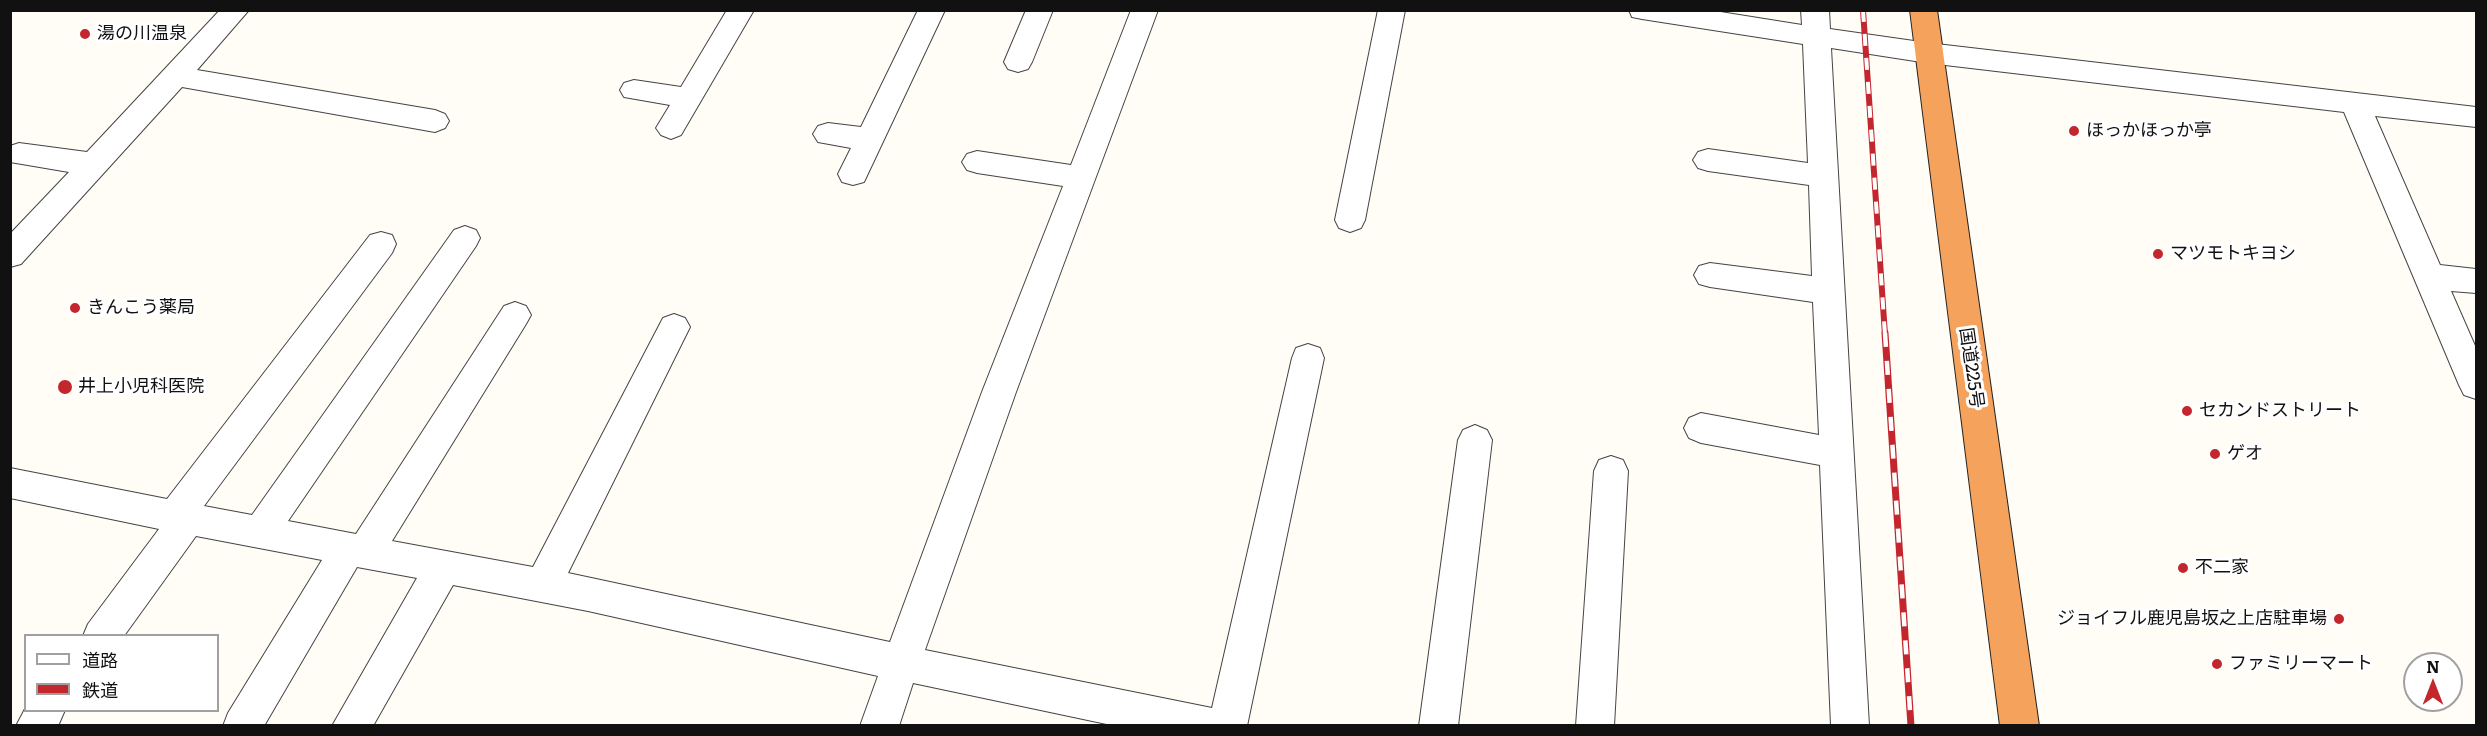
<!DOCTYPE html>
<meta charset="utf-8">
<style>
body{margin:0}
#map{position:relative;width:2487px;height:736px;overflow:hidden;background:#fffdf5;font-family:Literata,"Noto Sans JP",serif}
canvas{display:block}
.frame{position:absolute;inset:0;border:12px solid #111;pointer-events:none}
.legend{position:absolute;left:24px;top:634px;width:195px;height:78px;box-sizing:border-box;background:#fff;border:2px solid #a0a0a0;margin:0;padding:8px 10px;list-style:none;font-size:18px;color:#111}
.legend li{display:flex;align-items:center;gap:12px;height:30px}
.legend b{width:30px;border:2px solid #a0a0a0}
.north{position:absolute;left:2403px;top:652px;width:60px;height:60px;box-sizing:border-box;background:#fff;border:2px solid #a0a0a0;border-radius:50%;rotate:0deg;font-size:16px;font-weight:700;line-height:24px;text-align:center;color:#111}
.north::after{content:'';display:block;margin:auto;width:21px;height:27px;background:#c4262e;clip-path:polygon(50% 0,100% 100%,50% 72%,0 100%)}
</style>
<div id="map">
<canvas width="2487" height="736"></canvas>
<div class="frame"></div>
<ul class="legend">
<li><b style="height:8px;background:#fff"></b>道路</li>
<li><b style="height:8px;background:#c4262e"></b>鉄道</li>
</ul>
<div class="north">N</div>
</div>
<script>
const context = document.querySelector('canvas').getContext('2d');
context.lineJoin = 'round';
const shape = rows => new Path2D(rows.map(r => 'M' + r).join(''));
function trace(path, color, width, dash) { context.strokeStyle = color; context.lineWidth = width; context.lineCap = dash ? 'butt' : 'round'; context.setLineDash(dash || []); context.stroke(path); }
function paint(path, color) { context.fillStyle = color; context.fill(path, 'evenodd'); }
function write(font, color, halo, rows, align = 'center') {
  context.font = font + ' Literata,"Noto Sans JP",serif'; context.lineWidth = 6; context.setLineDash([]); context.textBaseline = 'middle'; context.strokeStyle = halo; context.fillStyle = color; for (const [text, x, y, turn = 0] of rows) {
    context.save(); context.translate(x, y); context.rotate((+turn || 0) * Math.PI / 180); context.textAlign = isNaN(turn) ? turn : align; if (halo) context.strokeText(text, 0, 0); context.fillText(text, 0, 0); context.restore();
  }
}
const street = shape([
 [220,10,249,10,197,70,435,110,445,114,449,121,445,128,435,132,182,87,21,264,10,267,10,234,69,172,10,162,10,146,19,143,87,152,220,10],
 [727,10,754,10,681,135,671,139,661,135,656,128,670,105,624,97,620,90,624,83,634,80,681,87,727,10],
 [918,10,945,10,864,182,853,185,842,182,838,174,851,148,818,142,813,134,818,126,828,123,861,127,918,10],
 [1026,10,1053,10,1032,62,1028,69,1018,72,1008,69,1004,62,1026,10],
 [1131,10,1158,10,1016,392,925,650,1212,708,1292,358,1296,348,1308,344,1320,348,1324,358,1247,726,1116,726,913,683,899,726,860,726,878,676,588,611,453,585,373,726,332,726,417,578,357,567,264,726,223,726,228,713,322,560,196,536,124,636,83,636,88,624,159,529,10,498,10,468,167,499,370,235,381,232,392,235,396,244,392,253,204,506,252,515,454,230,465,226,476,230,480,238,476,246,288,521,356,534,504,306,515,302,526,306,531,315,526,324,392,541,533,567,663,318,674,314,685,318,690,327,568,573,890,642,982,392,1063,186,977,173,967,170,962,162,967,154,977,151,1071,165,1131,10],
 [1378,10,1405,10,1365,220,1361,228,1350,232,1339,228,1335,220,1378,10],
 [1629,10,1708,10,1802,25,1801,10,1829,10,1830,29,1928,43,2476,107,2476,127,2375,116,2440,265,2476,269,2476,293,2451,291,2476,348,2476,399,2464,395,2459,385,2344,112,1928,63,1831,48,1869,726,1831,726,1820,465,1701,443,1689,438,1684,428,1689,418,1701,413,1819,435,1813,302,1710,287,1699,284,1694,275,1699,266,1710,263,1812,276,1809,185,1708,171,1698,168,1693,160,1698,152,1708,149,1808,163,1803,44,1642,19,1632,17,1629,10],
 [1475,425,1487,430,1492,440,1458,726,1419,726,1458,440,1463,430,1475,425],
 [1611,456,1623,460,1628,471,1614,726,1576,726,1594,471,1599,460,1611,456],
 [26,707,26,710,65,710,58,726,16,726,26,707]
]);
const highway = shape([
 [1910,10,1937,10,2039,726,2000,726,1910,10]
]);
trace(street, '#444', 2);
trace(highway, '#222', 2);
paint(street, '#fff');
paint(highway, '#f5a25d');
const railFar1 = shape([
 [1863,10,1885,335]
]);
const rail = shape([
 [1885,333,1911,726]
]);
trace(railFar1, '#c4262e', 6);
trace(rail, '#c4262e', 7);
trace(railFar1, '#fff', 4, [12]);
trace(rail, '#fff', 4.5, [14]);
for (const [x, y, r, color] of [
 [85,34,6,"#c4262e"],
 [2074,131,6,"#c4262e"],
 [2158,254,6,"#c4262e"],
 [75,308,6,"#c4262e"],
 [65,387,8,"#c4262e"],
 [2187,411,6,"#c4262e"],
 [2215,454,6,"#c4262e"],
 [2183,568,6,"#c4262e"],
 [2339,619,6,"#c4262e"],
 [2217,664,6,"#c4262e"]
]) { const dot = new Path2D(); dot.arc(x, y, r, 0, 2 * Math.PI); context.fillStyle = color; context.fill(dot); trace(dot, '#fff', 2); }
write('18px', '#111', '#fff', [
 ["湯の川温泉",97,34],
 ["ほっかほっか亭",2086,131],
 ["マツモトキヨシ",2170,254],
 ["きんこう薬局",87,308],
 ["井上小児科医院",78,387],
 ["セカンドストリート",2199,411],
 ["ゲオ",2227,454],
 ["不二家",2195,568],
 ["ジョイフル鹿児島坂之上店駐車場",2327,619,"right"],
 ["ファミリーマート",2229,664]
], 'left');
write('18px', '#111', '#fff', [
 ["国道225号",1971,368,82]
]);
</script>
